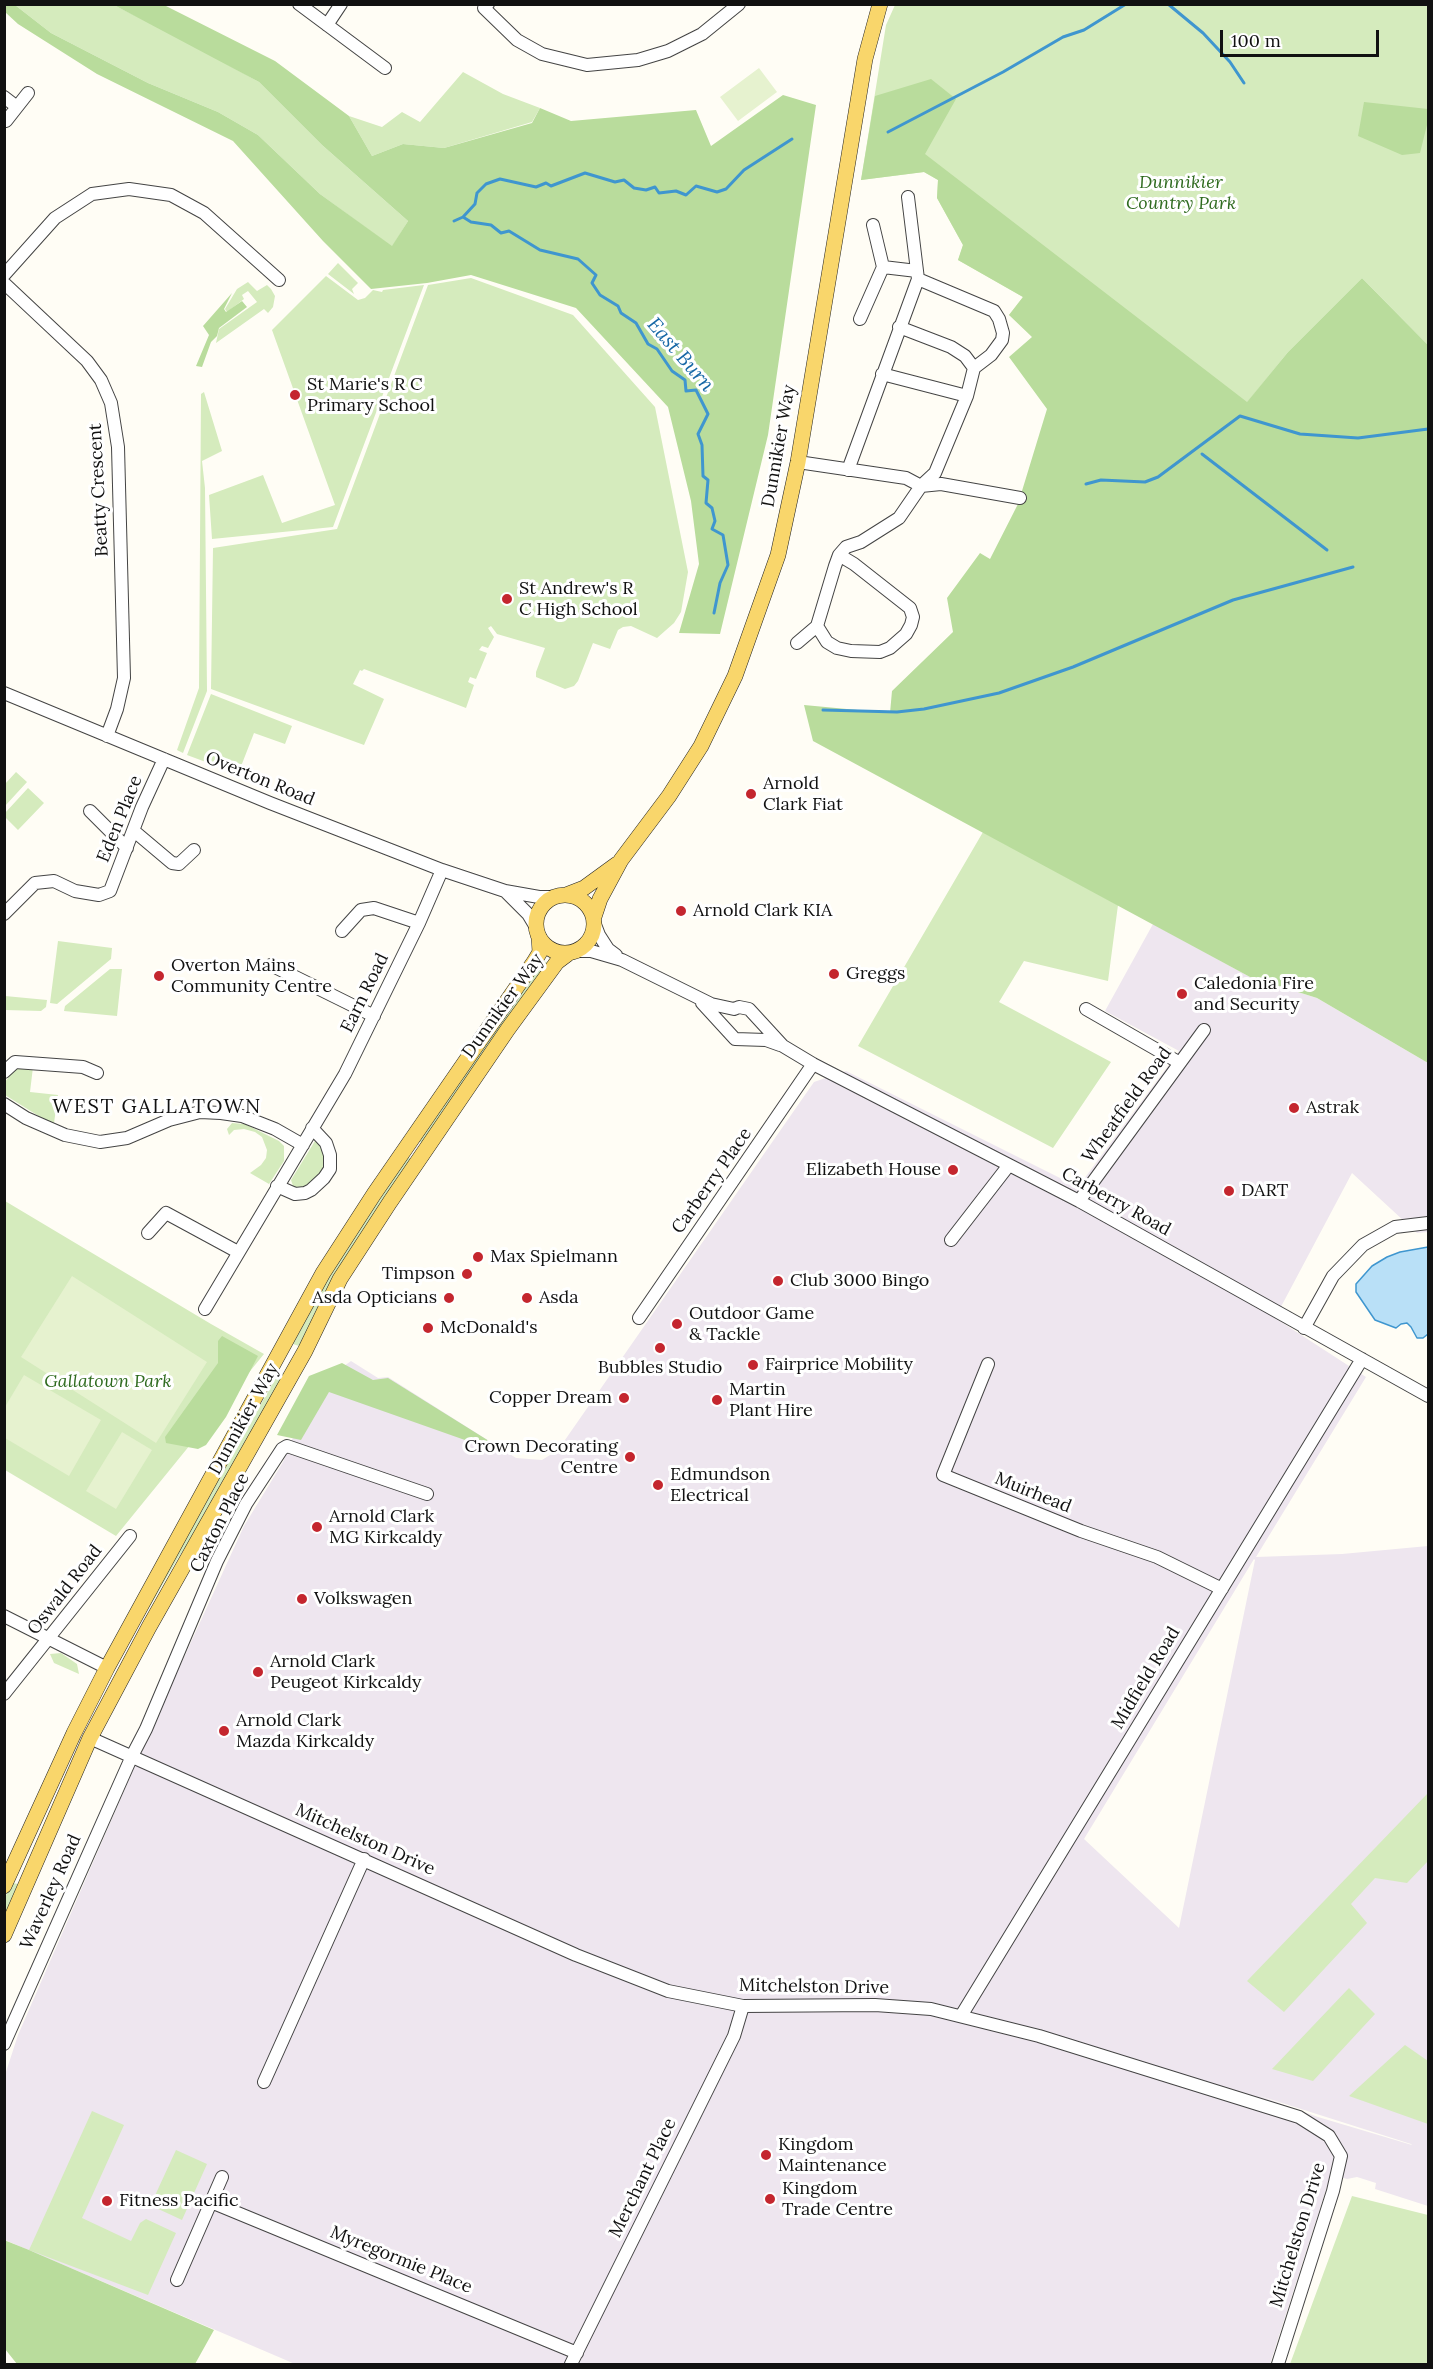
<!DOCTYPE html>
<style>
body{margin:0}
#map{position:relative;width:1433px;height:2369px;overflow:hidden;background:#fffdf5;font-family:Lora,serif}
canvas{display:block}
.frame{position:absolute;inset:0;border:6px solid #111;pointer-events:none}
.scale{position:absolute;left:1220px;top:30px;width:159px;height:27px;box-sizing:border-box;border:3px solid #111;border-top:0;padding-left:8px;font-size:18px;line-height:21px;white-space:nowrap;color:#111;-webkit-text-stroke:4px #fff;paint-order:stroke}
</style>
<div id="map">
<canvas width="1433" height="2369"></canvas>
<div class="frame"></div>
<div class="scale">100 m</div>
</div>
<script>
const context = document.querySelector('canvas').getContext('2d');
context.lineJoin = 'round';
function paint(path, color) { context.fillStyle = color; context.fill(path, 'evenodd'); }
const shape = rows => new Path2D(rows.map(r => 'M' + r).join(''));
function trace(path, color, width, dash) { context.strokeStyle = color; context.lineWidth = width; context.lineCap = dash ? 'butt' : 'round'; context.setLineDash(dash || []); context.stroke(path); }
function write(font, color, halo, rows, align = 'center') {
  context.font = font + ' Lora,serif'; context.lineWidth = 6; context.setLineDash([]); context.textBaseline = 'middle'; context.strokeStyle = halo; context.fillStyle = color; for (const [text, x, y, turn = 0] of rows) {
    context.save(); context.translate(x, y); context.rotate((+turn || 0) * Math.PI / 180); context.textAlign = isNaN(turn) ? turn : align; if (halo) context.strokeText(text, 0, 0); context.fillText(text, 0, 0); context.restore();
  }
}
paint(shape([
 [1153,924,1250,977,1317,998,1428,1063,1428,1232,1417,1233,1352,1173,1275,1318,1366,1377,1256,1557,1342,1554,1428,1546,1428,2206,1375,2189,1376,2183,1357,2177,1347,2179,1331,2174,1270,2364,295,2364,5,2240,5,2075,18,2035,144,1745,244,1526,283,1462,296,1430,326,1379,351,1361,378,1378,388,1377,516,1458,542,1460,558,1450,814,1082,846,1071,1078,1187,1179,1051,1105,1011],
 [1254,1559,1255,1560,1179,1928,1084,1839],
 [1257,2095,1411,2144,1412,2145,1318,2117]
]), '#eee6ef');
paint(shape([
 [15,5,114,5,183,40,259,82,322,145,408,221,392,247,320,194,258,135,218,112,148,83,51,33],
 [895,5,1428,5,1428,345,1362,278,1288,352,1224,431,1009,315,1023,297,958,260,963,245,937,198,938,180,924,172,861,180,886,25],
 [463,72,503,94,540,108,532,122,444,148,403,144,372,156,349,116,382,127,402,112,420,122],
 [338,263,358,283,352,289,354,294,328,274],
 [326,276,358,300,365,298,373,290,382,292,383,290,424,285,333,527,212,539,209,495,263,475,282,523,335,505,272,330],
 [471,278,573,315,655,407,688,572,681,612,674,623,657,638,631,626,623,627,618,630,610,649,593,643,578,681,574,686,565,689,536,677,536,672,545,648,497,634,491,626,488,628,494,637,488,648,482,646,479,650,487,653,476,679,470,677,468,682,474,685,466,708,364,669,362,671,360,670,353,684,384,699,364,745,211,689,213,548,337,529,428,285],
 [248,282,257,291,267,285,271,289,275,296,273,307,268,313,264,309,216,343,219,329,257,302,248,291,242,295,244,299,227,312,225,309,237,289],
 [204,392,222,451,202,461,205,488,207,691,183,753,177,750,199,688,201,394],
 [211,694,292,726,285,744,254,733,238,774,187,755],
 [16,772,27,782,5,806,5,784],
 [28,788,44,803,18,830,5,817,5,813],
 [983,832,1118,905,1108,981,1024,961,999,1002,1111,1062,1053,1148,858,1046],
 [58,941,112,948,111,959,57,1004,50,1003],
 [541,959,549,964,423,1144,419,1141],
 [110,969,122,969,117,1016,64,1011,65,1006],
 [5,996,47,1000,46,1007,41,1011,5,1010],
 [16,1067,33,1067,30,1092,58,1095,54,1123,45,1120,5,1095,5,1082],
 [232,1123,245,1124,279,1141,284,1146,284,1161,269,1184,250,1173,261,1165,266,1158,267,1150,262,1137,255,1132,244,1129,234,1130,229,1135,227,1129],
 [315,1141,319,1143,323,1149,324,1158,322,1174,312,1186,298,1190,293,1186,291,1180],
 [408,1157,413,1160,325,1295,299,1346,293,1344,335,1266],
 [5,1201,211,1324,264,1354,116,1536,5,1470],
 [279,1372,286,1375,206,1517,178,1558,124,1651,123,1649],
 [61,1653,77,1664,79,1674,54,1663,50,1654],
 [1428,1793,1428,1861,1407,1883,1375,1878,1351,1904,1367,1923,1284,2012,1247,1981],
 [13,1883,18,1884,5,1915,5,1897],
 [1349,1988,1375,2014,1313,2081,1272,2069],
 [1405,2045,1428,2061,1428,2124,1349,2096],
 [92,2111,124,2125,82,2218,131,2241,140,2223,146,2219,176,2233,148,2295,29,2250],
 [176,2150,207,2164,182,2220,154,2207,152,2202],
 [1352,2196,1428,2215,1428,2364,1290,2364]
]), '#d5ebbd');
paint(shape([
 [5,4,15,5,51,33,148,83,218,112,258,135,320,194,392,246,408,221,322,145,259,82,114,5,164,5,275,61,349,116,372,156,403,144,444,148,532,123,540,108,571,121,696,110,711,146,783,95,816,105,768,435,720,634,679,633,699,564,691,501,668,407,576,308,471,275,427,283,371,289,323,241,233,141,97,74,18,24,5,12],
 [931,79,956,99,925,154,1247,402,1288,352,1362,278,1428,345,1428,1063,1317,998,1250,977,813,741,804,705,890,713,892,691,953,632,947,598,980,553,990,559,1018,504,1047,409,1009,357,1032,337,1009,315,1023,297,958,260,963,245,937,198,938,180,924,172,861,180,875,96],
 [1364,102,1428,109,1428,121,1420,153,1402,155,1358,136],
 [232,293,224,309,226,312,242,301,247,307,219,328,217,336,211,342,202,367,196,366,209,335,203,326],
 [222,1336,258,1356,226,1417,206,1445,198,1449,166,1443,165,1437,218,1363,218,1341],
 [342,1363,373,1380,388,1378,489,1441,479,1445,329,1392,301,1440,277,1435,309,1376],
 [4,2240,29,2250,214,2330,195,2364,17,2364,5,2349]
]), '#b9dc9c');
paint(shape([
 [759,68,777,92,738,121,720,97],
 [72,1276,207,1362,156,1443,21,1357],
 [24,1375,101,1420,69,1476,5,1438,5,1407],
 [122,1432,152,1450,116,1509,86,1491]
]), '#e6f2cf');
const water = shape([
 [1428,1247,1428,1334,1423,1338,1417,1338,1411,1327,1407,1323,1401,1324,1396,1328,1375,1320,1356,1292,1356,1284,1372,1266,1387,1257,1400,1252,1428,1247]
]);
paint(water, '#b9e0f7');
trace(water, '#3f96cf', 1.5);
trace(shape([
 [1168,4,1203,33,1230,62,1244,83],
 [888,132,1003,72,1063,37,1084,30,1126,4],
 [463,217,471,222,491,225,501,233,509,231,540,250,578,259,596,275,592,283,600,295,618,306,621,313,636,323,648,344,657,349,672,371,685,380,686,391,696,390,708,414,698,434,702,445,703,476,708,480,706,503,712,508,715,521,712,529,723,535,728,565,720,583,714,613],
 [454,221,463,217,475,204,477,193,486,184,500,179,536,187,546,183,551,186,585,173,615,182,624,180,634,188,646,190,655,187,659,193,676,191,686,195,696,186,717,192,726,189,744,170,792,139],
 [1202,454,1327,550],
 [1086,484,1101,480,1145,482,1158,477,1240,416,1300,434,1358,438,1428,429],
 [823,710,897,712,924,709,999,693,1073,667,1233,600,1353,567]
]), '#3f96cf', 3);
const minor = shape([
 [299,4,385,68],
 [488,4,484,8,517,40,542,54,587,65,638,60,668,51,702,34,739,4],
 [327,25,341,4],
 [4,97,17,107],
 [6,121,28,93],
 [883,267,917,271],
 [4,275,55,218,92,194,129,189,171,195,204,213,279,280],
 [918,279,994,311,999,319,1003,333,1002,340,991,355,974,368],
 [4,283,87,361,101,380,111,403,118,447,124,678,117,709,107,736],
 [860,319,883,267,873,225],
 [882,374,967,396],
 [798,462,906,478,921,486,941,484,1020,498],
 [848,470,918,279,908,197],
 [839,555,854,564,910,608,913,617,911,625,906,634,890,648,880,652,851,651,837,648,827,642,817,626,835,566,839,555,846,547,861,542,899,518,921,486,935,473,967,396,974,368,965,356,951,347,899,327],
 [797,643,817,626],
 [4,693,270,803,442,870,505,891,539,897,555,897],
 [90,811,127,848],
 [134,831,172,863,179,864,194,850],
 [505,891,528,914,537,929],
 [4,914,35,883,54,881,75,891,99,895,110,891,142,807,164,759],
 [594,922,599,935,608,949,616,955],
 [342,931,361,910,374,908,419,923],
 [576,951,591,951,622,960,711,1004,734,1009,739,1007,749,1009,783,1046,813,1064,1079,1201,1428,1396],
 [271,965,374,1016],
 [702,1003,735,1039,766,1040,780,1045],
 [1086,1009,1180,1063],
 [4,1072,15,1062,83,1067,97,1073],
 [4,1104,26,1118,65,1135,100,1142,127,1138,169,1120,200,1112,221,1113,242,1116,275,1129,303,1145],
 [277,1186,295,1194,305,1193,311,1190,324,1178,330,1169,330,1155,326,1143,312,1128],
 [1079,1201,1204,1030],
 [148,1233,166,1213,238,1252],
 [951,1240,1009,1165],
 [205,1309,345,1074,419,923,442,870],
 [639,1318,813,1064],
 [1304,1328,1333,1276,1363,1245,1395,1227,1428,1223],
 [988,1364,943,1475,1081,1531,1157,1557,1222,1589],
 [4,1616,107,1668],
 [4,1694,130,1536],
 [90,1738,576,1955,668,1991,743,2006,875,2005,931,2009,1039,2036,1299,2117,1329,2136,1341,2156,1333,2191,1278,2364],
 [961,2016,1362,1359],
 [4,2044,132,1756,146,1729,217,1561,246,1504,282,1449,287,1446,427,1494],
 [264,2082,364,1859],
 [211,2202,577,2353],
 [177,2280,222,2177],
 [571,2364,734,2036,743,2006]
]);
const major = shape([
 [566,895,584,888,617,864],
 '536 924a29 29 0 1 1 58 0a29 29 0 1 1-58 0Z',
 [594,917,600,899,621,860,669,796,701,746,735,676,778,555,798,462,865,59,880,4],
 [4,1886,74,1733,107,1668,323,1273,374,1194,534,962,540,952,539,937],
 [4,1935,90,1738,149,1627,305,1351,340,1279,390,1202,508,1029,557,962,569,953]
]);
trace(minor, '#444', 14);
trace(major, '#222', 16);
trace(minor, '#fff', 12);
trace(major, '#f9d66b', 15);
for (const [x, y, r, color] of [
 [295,395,6,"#c4262e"],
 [507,599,6,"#c4262e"],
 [751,794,6,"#c4262e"],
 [681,911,6,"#c4262e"],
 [834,974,6,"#c4262e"],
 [159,976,6,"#c4262e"],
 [1182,994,6,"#c4262e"],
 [1294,1108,6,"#c4262e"],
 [953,1170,6,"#c4262e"],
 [1229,1191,6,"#c4262e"],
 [478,1257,6,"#c4262e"],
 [467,1274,6,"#c4262e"],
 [778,1281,6,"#c4262e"],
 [449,1298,6,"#c4262e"],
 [527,1298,6,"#c4262e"],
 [677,1324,6,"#c4262e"],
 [428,1328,6,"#c4262e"],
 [660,1348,6,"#c4262e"],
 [753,1365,6,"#c4262e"],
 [624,1398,6,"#c4262e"],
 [717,1400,6,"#c4262e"],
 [630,1457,6,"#c4262e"],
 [658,1485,6,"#c4262e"],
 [317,1527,6,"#c4262e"],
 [302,1599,6,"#c4262e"],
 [258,1672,6,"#c4262e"],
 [224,1731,6,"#c4262e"],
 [766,2155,6,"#c4262e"],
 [770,2199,6,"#c4262e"],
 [107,2201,6,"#c4262e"]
]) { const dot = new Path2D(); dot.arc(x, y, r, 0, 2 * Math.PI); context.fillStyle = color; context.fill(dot); trace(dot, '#fff', 2); }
write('italic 18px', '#2f6b1f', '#fff', [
 ["Dunnikier",1181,183],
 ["Country Park",1181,204],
 ["Gallatown Park",108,1382]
]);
write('18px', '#111', '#fff', [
 ["St Marie's R C",307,385],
 ["Primary School",307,406],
 ["St Andrew's R",519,589],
 ["C High School",519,610],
 ["Arnold",763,784],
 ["Clark Fiat",763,805],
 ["Arnold Clark KIA",693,911],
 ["Overton Mains",171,966],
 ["Community Centre",171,987],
 ["Greggs",846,974],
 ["Caledonia Fire",1194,984],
 ["and Security",1194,1005],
 ["Astrak",1306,1108],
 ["Elizabeth House",941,1170,"right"],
 ["DART",1241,1191],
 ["Max Spielmann",490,1257],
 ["Timpson",455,1274,"right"],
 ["Club 3000 Bingo",790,1281],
 ["Asda Opticians",437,1298,"right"],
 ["Asda",539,1298],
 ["Outdoor Game",689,1314],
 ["& Tackle",689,1335],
 ["McDonald's",440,1328],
 ["Fairprice Mobility",765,1365],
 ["Bubbles Studio",660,1368,"center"],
 ["Martin",729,1390],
 ["Plant Hire",729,1411],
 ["Copper Dream",612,1398,"right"],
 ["Crown Decorating",618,1447,"right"],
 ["Centre",618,1468,"right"],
 ["Edmundson",670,1475],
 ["Electrical",670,1496],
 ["Arnold Clark",329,1517],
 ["MG Kirkcaldy",329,1538],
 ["Volkswagen",314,1599],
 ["Arnold Clark",270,1662],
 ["Peugeot Kirkcaldy",270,1683],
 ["Arnold Clark",236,1721],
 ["Mazda Kirkcaldy",236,1742],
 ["Kingdom",778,2145],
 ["Maintenance",778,2166],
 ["Kingdom",782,2189],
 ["Trade Centre",782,2210],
 ["Fitness Pacific",119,2201]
], 'left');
write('18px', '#111', '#fff', [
 ["Dunnikier Way",779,446,-80],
 ["Beatty Crescent",99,490,-93],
 ["Overton Road",260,779,22],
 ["Eden Place",120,819,-68],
 ["Earn Road",365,993,-64],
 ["Dunnikier Way",503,1006,-54],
 ["Wheatfield Road",1127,1105,-54],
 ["Carberry Place",712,1181,-55],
 ["Carberry Road",1116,1202,29],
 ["Dunnikier Way",244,1419,-61],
 ["Muirhead",1033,1493,22],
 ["Caxton Place",220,1523,-63],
 ["Oswald Road",65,1590,-52],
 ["Midfield Road",1146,1678,-59],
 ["Mitchelston Drive",365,1840,24],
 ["Waverley Road",51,1892,-66],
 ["Mitchelston Drive",814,1987,1],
 ["Merchant Place",643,2178,-64],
 ["Mitchelston Drive",1298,2235,-73],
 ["Myregormie Place",401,2260,22]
]);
write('italic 20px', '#1768a6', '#fff', [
 ["East Burn",680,355,49]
]);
context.letterSpacing = '1.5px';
write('20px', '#111', '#fff', [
 ["WEST GALLATOWN",157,1107]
]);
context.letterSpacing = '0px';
</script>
